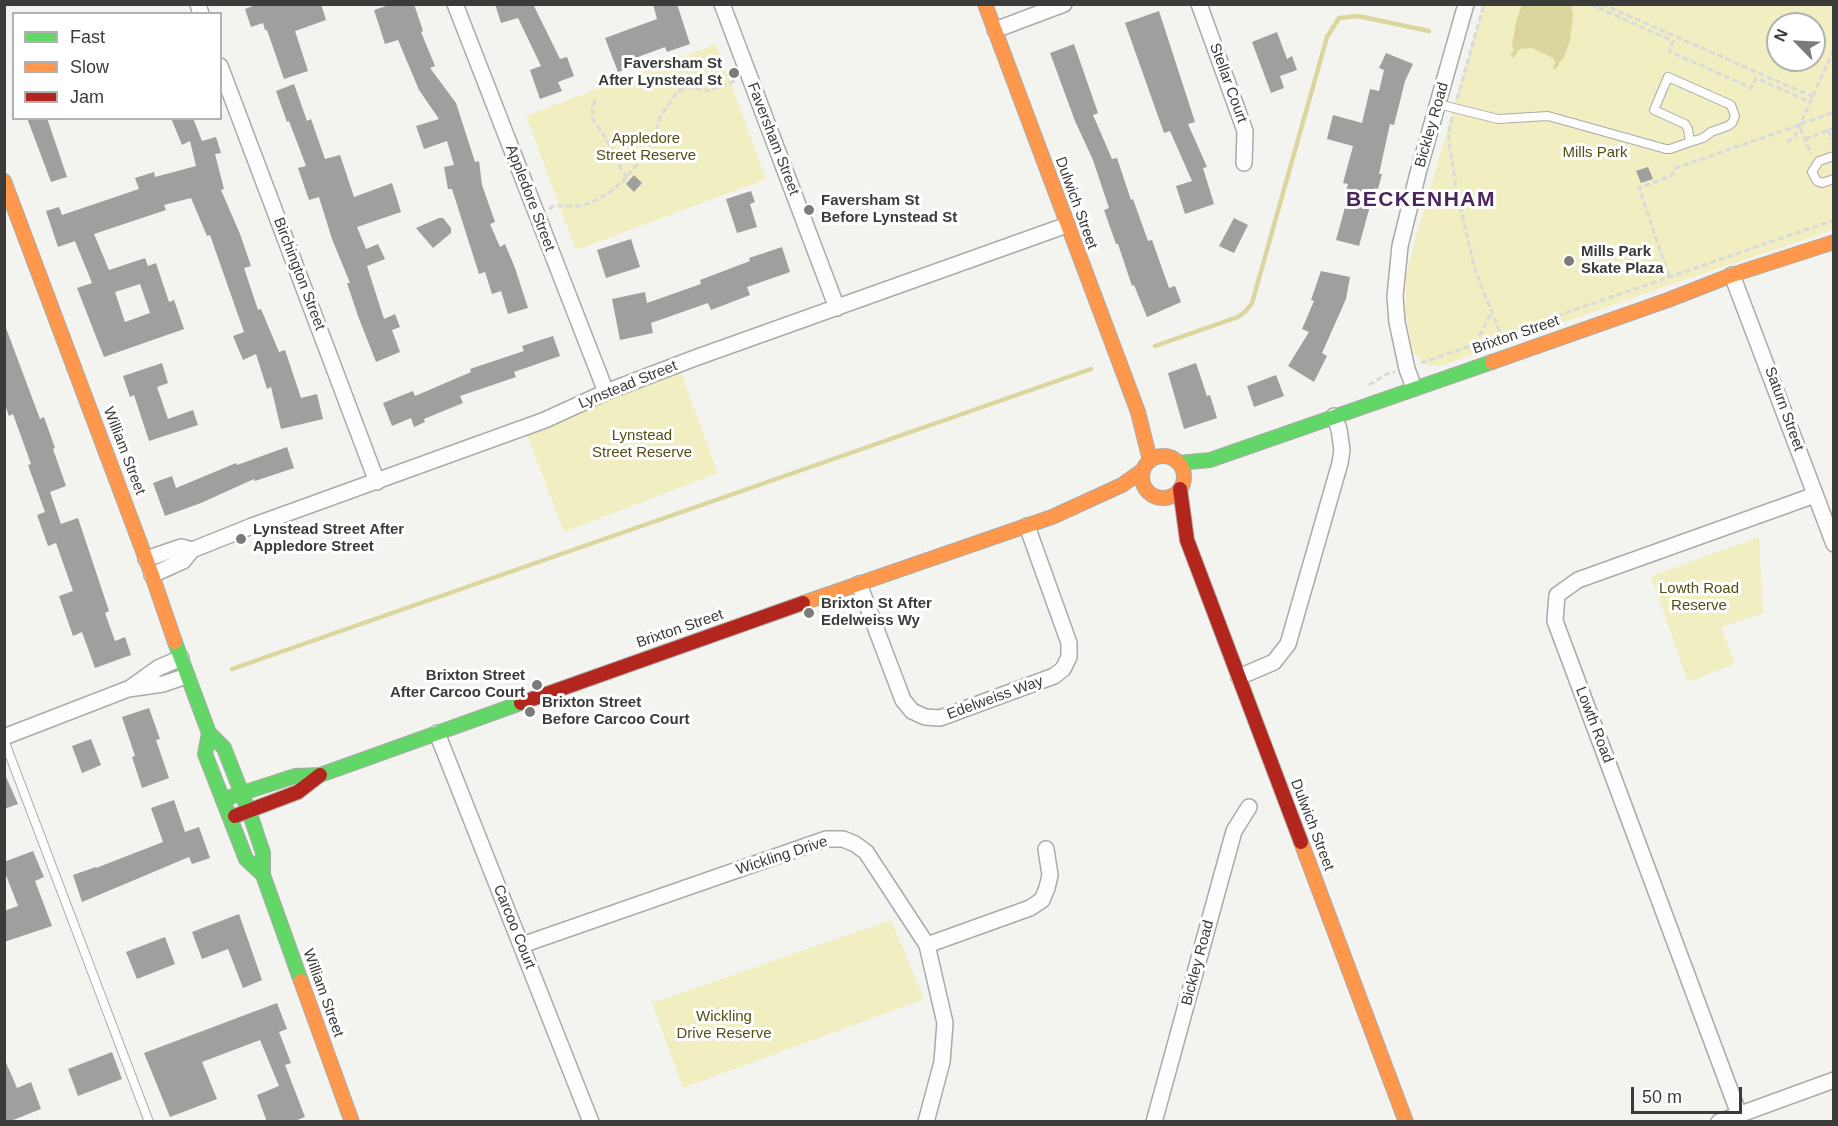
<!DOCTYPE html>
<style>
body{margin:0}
#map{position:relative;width:1838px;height:1126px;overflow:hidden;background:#f3f3ef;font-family:Arial,sans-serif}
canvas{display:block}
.frame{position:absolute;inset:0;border:6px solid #3b3b39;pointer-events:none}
.legend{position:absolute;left:12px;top:12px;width:210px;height:108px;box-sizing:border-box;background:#fff;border:2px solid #b1b1b0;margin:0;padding:8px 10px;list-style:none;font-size:18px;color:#3b3b39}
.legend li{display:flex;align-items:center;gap:12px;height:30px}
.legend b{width:30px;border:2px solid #b1b1b0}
.north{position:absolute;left:1766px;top:12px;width:60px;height:60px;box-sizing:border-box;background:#fff;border:2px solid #b1b1b0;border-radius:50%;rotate:294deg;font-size:16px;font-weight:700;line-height:24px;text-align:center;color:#3b3b39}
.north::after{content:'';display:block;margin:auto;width:21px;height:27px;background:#7b7b79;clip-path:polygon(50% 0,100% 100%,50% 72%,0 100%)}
.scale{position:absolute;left:1631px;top:1087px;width:111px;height:27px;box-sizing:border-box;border:3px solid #3b3b39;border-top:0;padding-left:8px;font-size:18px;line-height:21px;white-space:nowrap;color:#3b3b39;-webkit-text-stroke:4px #fff;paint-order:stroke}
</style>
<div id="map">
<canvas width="1838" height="1126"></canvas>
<div class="frame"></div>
<ul class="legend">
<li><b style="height:8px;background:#63d668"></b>Fast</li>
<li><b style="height:8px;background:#ff974d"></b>Slow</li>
<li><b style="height:8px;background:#b3261e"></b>Jam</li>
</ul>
<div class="north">N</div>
<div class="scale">50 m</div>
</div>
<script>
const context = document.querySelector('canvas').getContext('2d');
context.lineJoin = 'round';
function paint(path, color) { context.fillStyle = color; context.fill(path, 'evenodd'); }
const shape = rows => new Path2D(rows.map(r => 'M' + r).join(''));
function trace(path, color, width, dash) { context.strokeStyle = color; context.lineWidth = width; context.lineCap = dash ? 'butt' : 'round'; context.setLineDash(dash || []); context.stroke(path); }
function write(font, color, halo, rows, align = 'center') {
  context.font = font + ' Arial,sans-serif'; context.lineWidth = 6; context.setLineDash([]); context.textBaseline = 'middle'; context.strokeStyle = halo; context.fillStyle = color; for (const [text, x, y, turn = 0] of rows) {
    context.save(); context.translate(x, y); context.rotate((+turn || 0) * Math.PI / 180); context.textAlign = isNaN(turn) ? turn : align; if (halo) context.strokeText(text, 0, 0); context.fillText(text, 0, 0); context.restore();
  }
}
paint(shape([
 [1484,5,1833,5,1833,230,1672,284,1440,366,1428,366,1413,352,1406,314,1406,276,1416,237],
 [1778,24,1814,24,1814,60,1778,60],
 [716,44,766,179,576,250,526,116],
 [681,373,718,473,564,532,526,432],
 [1759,537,1763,613,1721,627,1735,664,1688,682,1651,576],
 [891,920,924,999,683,1088,652,1003]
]), '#f1eec2');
paint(shape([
 [1522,5,1571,5,1573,15,1570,41,1563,59,1557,64,1553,58,1532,48,1521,49,1515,52,1512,46,1516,22]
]), '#dbd69d');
trace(shape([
 [1513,55,1515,52],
 [1555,67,1557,64],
 [1155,346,1238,317,1246,311,1252,303,1327,37,1339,18,1358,16,1429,31],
 [232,669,1091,369]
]), '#dbd69d', 4.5);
paint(shape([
 [258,4,321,4,326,20,295,31,308,71,284,79,267,30,265,30,263,23,251,27,245,9],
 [392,4,414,4,423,31,421,32,435,66,430,68,456,103,475,162,479,161,482,185,495,222,490,224,500,247,505,244,515,268,528,308,508,314,501,291,492,294,485,272,479,274,452,189,448,189,444,167,454,165,447,141,424,149,416,126,439,119,419,90,398,40,385,44,374,10],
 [495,4,533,4,560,59,567,57,574,76,558,82,562,91,540,99,530,70,541,66,518,18,501,23],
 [653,4,677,4,690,44,667,52,665,47,638,57,641,64,618,72,605,38,657,19],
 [1159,11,1195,122,1188,124,1207,167,1203,168,1214,204,1185,214,1176,186,1192,181,1170,131,1164,133,1125,23],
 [1277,32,1287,59,1292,56,1297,70,1280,76,1284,88,1271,93,1252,42],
 [1074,44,1098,113,1093,115,1112,159,1117,158,1131,200,1133,199,1148,241,1152,240,1169,288,1175,286,1181,302,1147,317,1134,285,1132,286,1118,244,1116,244,1104,210,1109,208,1093,160,1075,121,1050,53],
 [1386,53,1413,64,1405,81,1394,125,1390,124,1379,174,1382,174,1378,189,1375,188,1359,246,1336,240,1347,200,1344,199,1348,184,1343,183,1353,146,1327,139,1333,115,1362,123,1370,89,1379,91,1384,70,1379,68],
 [294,84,307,121,311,119,325,159,340,155,354,197,392,183,401,212,357,227,366,249,378,244,385,259,367,266,384,319,395,314,400,327,392,330,400,352,376,362,358,316,347,283,350,283,332,239,319,197,309,200,298,168,306,166,289,121,287,122,276,91],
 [27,118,47,118,67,177,51,182],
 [171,118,193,118,202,141,216,137,221,153,215,154,224,189,221,190,240,234,251,266,244,268,258,310,261,309,279,352,285,350,301,398,317,394,323,419,281,429,271,387,267,389,256,354,243,360,233,336,244,332,210,235,207,236,191,198,164,205,166,210,94,234,109,270,145,258,148,266,156,263,169,302,174,300,184,329,104,357,77,288,92,283,75,241,58,247,46,211,59,207,62,215,139,189,135,178,154,172,155,177,196,166,190,141,182,145],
 [140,284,150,313,125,322,115,292],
 [1648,167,1653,179,1641,183,1636,171],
 [634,175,642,183,634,192,626,184],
 [751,191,755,202,750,204,757,227,737,233,726,199],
 [439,218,443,218,451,228,451,233,433,248,416,228],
 [1234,218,1248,225,1234,253,1219,246],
 [631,239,640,267,606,278,597,250],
 [782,247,790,272,747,287,750,295,711,310,708,303,651,323,653,333,620,340,612,299,645,292,647,303,701,284,700,280,750,261,749,258],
 [1321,271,1350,277,1346,299,1322,353,1327,356,1314,382,1288,366,1309,332,1302,329,1314,301,1311,300],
 [6,328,40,419,44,417,55,448,53,449,66,486,50,492,61,524,78,518,109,611,105,613,115,641,125,637,131,655,95,668,82,632,73,636,59,596,73,591,56,543,48,546,37,515,45,512,28,465,31,464,13,414,9,416,4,402],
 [553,336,560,356,514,372,516,377,460,396,463,403,424,419,425,422,414,427,411,418,392,426,383,403,413,391,415,396,471,372,470,369,524,351,522,346],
 [162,363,168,383,157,387,168,419,193,410,198,425,149,441,134,395,130,397,123,376],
 [1196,363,1207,396,1210,395,1217,418,1184,429,1168,373],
 [1276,375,1284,396,1254,407,1247,386],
 [287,447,294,468,255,481,254,479,201,503,165,516,153,483,172,476,176,488,236,463,237,465],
 [149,708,160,739,156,740,169,778,142,788,132,757,135,756,122,717],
 [91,739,101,765,82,773,72,746],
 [4,772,18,804,4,809],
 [174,800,185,832,199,827,210,858,192,864,189,857,82,902,73,875,96,867,96,868,163,842,151,808],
 [33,851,44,877,35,881,52,926,4,942,4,911,18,906,4,870,4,862],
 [239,914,262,980,243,988,228,949,202,959,192,932],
 [165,937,175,964,137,979,126,952],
 [277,1003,287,1029,279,1032,291,1063,285,1065,305,1117,292,1122,267,1122,257,1095,279,1086,260,1040,202,1062,217,1099,170,1117,144,1053],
 [112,1052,122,1079,78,1096,68,1069],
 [4,1058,17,1088,31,1082,41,1109,8,1122,4,1122]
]), '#9f9f9d');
const lane = shape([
 [1438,104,1498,119,1548,116,1666,149,1670,149,1690,142,1703,138,1711,132,1728,126,1732,123,1735,116,1731,105,1668,77,1654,110,1685,124,1688,129,1690,142],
 [1834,156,1819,161,1812,172,1817,181,1822,183,1834,179],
 [4,740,149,1122]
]);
const street = shape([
 [198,4,201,14],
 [455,4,606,392],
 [722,4,837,308],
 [1199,4,1245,131,1244,163],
 [995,30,1064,4],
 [220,66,377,482],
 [1732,275,1834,544],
 [1414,388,1407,369,1397,322,1395,296,1400,246,1418,173,1466,4],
 [146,559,181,547,192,550],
 [152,575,183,561,192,550,252,526,545,420,606,392,695,358,1067,225],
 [859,584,903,700,912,711,925,717,940,718,1054,676,1063,669,1069,657,1069,643,1027,526],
 [1239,677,1274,662,1288,644,1340,463,1342,450,1339,429,1334,416],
 [130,688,158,668,181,658],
 [437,733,591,1122],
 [4,737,128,689,163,684,187,676],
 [522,945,826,839,843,839,855,844,866,852,927,945,945,1023,942,1062,926,1122],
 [927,945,1030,908,1042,900,1047,888,1050,875,1046,849],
 [1739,1114,1555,621,1557,595,1578,580,1815,495],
 [1154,1122,1234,831,1249,807],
 [1719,1122,1834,1080]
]);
const fast = shape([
 [1179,463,1210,460,1492,362],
 [175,642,209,733,224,748,251,817,263,853,263,875,301,981],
 [209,733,205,754,246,859,263,875],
 [227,798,295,776,320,775,521,703]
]);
const slow = shape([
 [985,4,1138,412,1150,460],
 [4,181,152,575,175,642],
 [1492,362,1668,300,1732,275,1834,242],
 '1142 477a21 21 0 1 1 42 0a21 21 0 1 1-42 0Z',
 [803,603,1052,517,1122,485,1143,470],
 [1301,842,1406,1122],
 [301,981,352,1122]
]);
const jam = shape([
 [1180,489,1187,540,1301,842],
 [521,703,803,603],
 [235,816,298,792,320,775]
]);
trace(lane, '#aaaaa8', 10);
trace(street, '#aaaaa8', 18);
trace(fast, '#aaaaa8', 16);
trace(slow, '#aaaaa8', 16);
trace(jam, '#aaaaa8', 16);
trace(shape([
 [1590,4,1673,41,1669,51,1751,88,1756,78,1810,102],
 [1602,4,1813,97],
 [1457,99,1484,4],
 [595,100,592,112,593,119,612,148,621,169,627,177],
 [1452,117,1449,131,1449,142,1456,188,1475,270,1501,335],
 [1801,124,1834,112],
 [1828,130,1832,140],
 [1805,139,1834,128],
 [1787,142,1794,138,1834,49],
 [549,209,554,206,582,206,595,201,609,193,623,181,645,155,654,136,660,117,678,91,687,87,709,91,737,80],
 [1669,276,1639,188,1671,176,1676,168,1799,125,1811,154],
 [1475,344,1492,312],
 [1421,363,1834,220],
 [1369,385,1387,374,1395,372]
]), '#dadada', 3, [6, 3]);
trace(lane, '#fdfdfd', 8);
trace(street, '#fdfdfd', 15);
trace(fast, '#63d668', 14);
trace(slow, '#ff974d', 14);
trace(jam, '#b3261e', 14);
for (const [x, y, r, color] of [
 [734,73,6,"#7b7b79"],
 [809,210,6,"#7b7b79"],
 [1569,261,6,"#7b7b79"],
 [241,539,6,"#7b7b79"],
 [809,613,6,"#7b7b79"],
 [537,685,6,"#7b7b79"],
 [530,712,6,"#7b7b79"]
]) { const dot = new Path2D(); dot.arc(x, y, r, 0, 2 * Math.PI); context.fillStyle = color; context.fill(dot); trace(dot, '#fff', 2); }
write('bold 15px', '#3b3b39', '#fff', [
 ["Faversham St",722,64,"right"],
 ["After Lynstead St",722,81,"right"],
 ["Faversham St",821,201],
 ["Before Lynstead St",821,218],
 ["Mills Park",1581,252],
 ["Skate Plaza",1581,269],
 ["Lynstead Street After",253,530],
 ["Appledore Street",253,547],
 ["Brixton St After",821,604],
 ["Edelweiss Wy",821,621],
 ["Brixton Street",525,676,"right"],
 ["After Carcoo Court",525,693,"right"],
 ["Brixton Street",542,703],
 ["Before Carcoo Court",542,720]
], 'left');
write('15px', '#3b3b39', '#fff', [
 ["Stellar Court",1228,83,70],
 ["Bickley Road",1432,125,-74],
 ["Faversham Street",773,139,69],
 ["Appledore Street",530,198,69],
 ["Dulwich Street",1076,203,70],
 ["Birchington Street",299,274,69],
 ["Brixton Street",1516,335,-19],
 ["Lynstead Street",628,385,-22],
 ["Saturn Street",1784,409,70],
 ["William Street",124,451,69],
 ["Brixton Street",680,629,-19],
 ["Edelweiss Way",995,698,-20],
 ["Lowth Road",1594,725,69],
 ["Dulwich Street",1312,825,69],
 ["Wickling Drive",782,856,-18],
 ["Carcoo Court",514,927,68],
 ["Bickley Road",1198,963,-75],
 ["William Street",323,993,70]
]);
write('15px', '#554f13', '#fff', [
 ["Appledore",646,139],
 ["Street Reserve",646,156],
 ["Mills Park",1595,153],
 ["Lynstead",642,436],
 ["Street Reserve",642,453],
 ["Lowth Road",1699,589],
 ["Reserve",1699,606],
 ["Wickling",724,1017],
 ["Drive Reserve",724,1034]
]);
context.letterSpacing = '1.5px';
write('bold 21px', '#4b265c', '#fff', [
 ["BECKENHAM",1421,200]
]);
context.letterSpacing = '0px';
</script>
